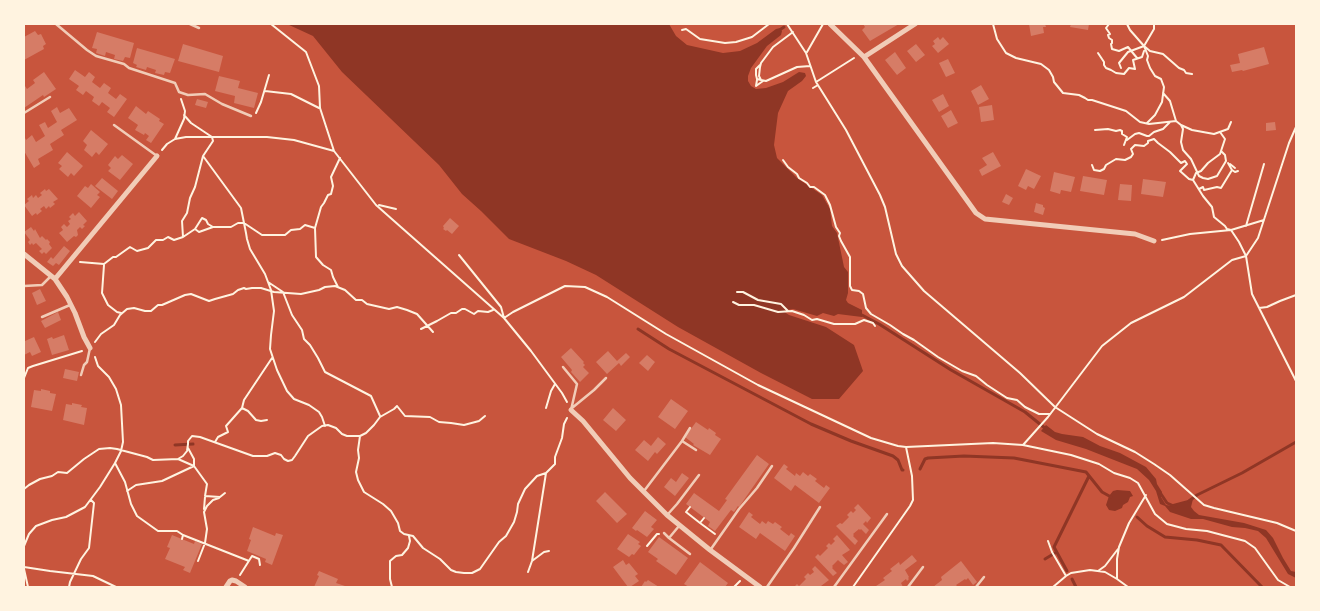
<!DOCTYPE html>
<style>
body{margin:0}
#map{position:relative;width:1320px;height:611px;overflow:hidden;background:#c8553d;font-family:Figtree,sans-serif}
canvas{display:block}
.frame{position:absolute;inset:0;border:25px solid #fff3e0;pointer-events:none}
</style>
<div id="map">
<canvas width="1320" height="611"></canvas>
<div class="frame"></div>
</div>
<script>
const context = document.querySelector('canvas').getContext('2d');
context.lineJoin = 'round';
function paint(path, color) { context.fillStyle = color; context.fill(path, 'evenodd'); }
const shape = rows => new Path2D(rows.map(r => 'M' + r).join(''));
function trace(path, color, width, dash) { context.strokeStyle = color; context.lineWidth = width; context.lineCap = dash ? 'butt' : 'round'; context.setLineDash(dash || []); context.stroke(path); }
paint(shape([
 [287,24,669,24,676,36,687,45,723,53,740,51,757,43,776,29,780,28,782,31,781,35,767,46,751,68,748,76,748,81,751,86,756,89,766,88,783,82,799,72,805,73,806,76,802,81,788,91,778,113,774,145,777,158,797,178,822,195,830,209,832,226,837,233,844,267,848,272,848,293,846,300,848,303,862,310,862,317,838,314,834,316,823,313,817,316,793,309,783,311,789,315,826,327,854,345,863,371,839,399,812,399,761,373,678,327,596,275,566,261,509,239,481,211,462,194,439,165,342,72,313,36],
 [1046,425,1055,432,1062,434,1083,437,1100,446,1120,453,1146,467,1156,479,1157,484,1162,492,1161,497,1166,505,1173,506,1173,504,1188,500,1191,498,1193,499,1191,507,1194,511,1199,515,1244,523,1266,530,1273,538,1283,558,1291,571,1296,572,1296,578,1288,574,1266,538,1258,531,1245,528,1232,527,1203,519,1191,519,1170,512,1165,506,1160,504,1156,491,1149,480,1137,469,1086,449,1056,440,1041,431],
 [1117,490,1130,491,1133,496,1130,497,1128,502,1123,505,1122,508,1115,511,1109,510,1106,505,1109,496,1113,491]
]), '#8f3625');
trace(shape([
 [781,29,784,27],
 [862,315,879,324,951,370,1025,412,1046,429],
 [638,329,669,349,811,424,851,441,893,456,898,460,902,470,903,470],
 [175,445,193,444],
 [920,469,925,459,928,458,964,456,1014,458,1086,472,1102,492,1111,497],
 [1159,491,1167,503,1176,507],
 [1189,501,1197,495,1242,473,1296,442],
 [1137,517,1147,526,1165,537,1197,540,1221,545,1262,587],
 [1045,559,1055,553],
 [1067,571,1054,547,1089,476],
 [1072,579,1076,587]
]), '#8f3625', 3);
paint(shape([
 [863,24,899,24,870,41,862,30,865,27],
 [1029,24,1045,24,1046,27,1043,27,1044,33,1031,36],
 [1071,24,1089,24,1088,30,1070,27],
 [35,31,38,35,41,34,46,44,43,46,44,49,24,60,24,37],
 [97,32,134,43,130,58,125,57,123,61,114,59,115,55,106,52,105,56,96,53,97,49,92,48],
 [938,37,940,40,943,37,949,44,938,53,932,46,935,44,933,41],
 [183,44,223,56,219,72,178,61],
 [916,44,925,55,916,62,907,51],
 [1264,47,1269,64,1243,71,1242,70,1232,72,1230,65,1240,63,1238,54],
 [137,48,175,59,170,73,165,72,164,75,155,73,156,70,147,67,146,70,136,67,137,65,133,63],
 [895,52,906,68,897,75,885,60],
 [948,59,955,73,946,77,939,63],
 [75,70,85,77,89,72,95,77,92,82,100,88,104,83,111,88,108,93,116,99,120,94,127,99,114,117,107,112,110,108,102,102,99,106,92,101,94,97,86,91,83,95,76,90,79,86,69,79],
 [44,72,56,89,44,97,43,95,24,108,24,87,25,86,27,89,35,83,33,80],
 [219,76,240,81,238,88,258,93,254,108,234,103,235,96,215,91],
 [981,85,989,99,978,105,971,91],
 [943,94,949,106,939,112,932,100],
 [197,99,208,102,206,108,195,105],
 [992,105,994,120,981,122,979,107],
 [136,106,146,114,148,111,160,119,159,121,164,124,151,143,146,140,149,136,145,133,144,135,135,130,138,125,128,118],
 [57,107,60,113,69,108,77,120,61,130,64,135,50,144,53,150,38,159,40,164,34,168,24,151,24,136,26,140,32,135,36,142,45,136,39,125,45,122,48,128,57,122,51,111],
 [951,110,958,123,948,128,941,116],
 [1275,122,1276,130,1266,131,1266,123],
 [91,130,108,144,99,155,96,152,92,157,84,150,87,145,83,141],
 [67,152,83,166,74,176,71,173,68,177,59,169,62,166,58,163],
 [993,152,1001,166,982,176,979,170,987,165,982,158],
 [122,155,133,164,120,180,108,171,111,168,108,165,115,156,118,159],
 [1026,169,1041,176,1034,189,1028,186,1026,190,1018,186],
 [1054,172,1075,177,1071,192,1061,190,1060,194,1050,191],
 [1083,176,1107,180,1104,195,1080,191],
 [102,178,118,191,112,199,95,186],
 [1143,179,1166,182,1163,197,1141,194],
 [91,184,100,192,97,195,100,197,91,208,77,196,85,186,88,188],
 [1120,184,1132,185,1131,201,1118,200],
 [45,189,46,191,49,189,58,199,53,202,55,204,50,208,49,206,46,209,44,206,40,209,42,211,37,215,36,213,32,216,24,205,29,201,27,199,32,195,33,198,36,195,38,198,42,195,40,193],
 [1006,194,1013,198,1009,205,1002,202],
 [1036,203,1043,205,1043,207,1045,208,1043,215,1034,212],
 [79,212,87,221,83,225,85,226,82,229,80,227,77,230,78,235,76,237,74,236,67,242,59,233,63,230,61,227,64,224,67,227,70,224,68,221,71,219,69,217,73,213,75,216],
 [450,218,459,226,452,234,447,230,446,231,443,229,444,228,443,226],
 [31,227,34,231,35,229,40,238,42,236,46,240,47,239,50,242,49,244,52,248,46,254,44,252,42,254,39,251,42,249,36,243,33,245,32,243,30,245,28,242,30,240,24,232],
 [64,246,70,251,59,265,56,263,53,266,47,262,51,257,53,259],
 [40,289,46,301,37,305,32,293],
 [58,312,61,320,45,328,41,321],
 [64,335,69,350,52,355,47,339,52,337,53,339],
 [34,337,41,352,32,356,30,352,24,355,24,338,25,341],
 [571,348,584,362,583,363,585,365,583,367,589,373,580,382,571,372,572,370,561,357],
 [608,351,617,361,626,353,630,357,621,366,619,363,607,374,596,362],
 [647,355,655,362,648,371,639,363],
 [65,369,79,372,77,381,63,378],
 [41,389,50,391,50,393,56,394,52,411,31,407,34,390,41,391],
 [671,399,688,411,675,429,658,417],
 [72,403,82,405,81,407,87,408,84,425,63,420,66,404,72,405],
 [613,408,626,420,616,431,603,420],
 [696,422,708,430,709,428,716,433,715,435,721,439,710,455,693,445,694,444,685,437],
 [658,437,666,444,657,454,655,452,648,461,635,450,644,440,651,446],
 [757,455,769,464,739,507,738,506,734,512,731,510,715,531,708,526,710,522,686,504,694,493,719,511,727,500,725,499],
 [784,464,788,467,786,469,795,476,796,473,800,476,803,472,808,476,810,474,817,479,815,481,824,488,826,485,830,488,819,503,795,485,791,491,774,478],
 [682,473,689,478,675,496,664,487,671,478,676,482],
 [605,492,627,514,617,523,596,501],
 [858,504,871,518,867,523,866,521,863,524,869,530,866,534,861,529,860,530,859,529,853,534,854,535,853,536,858,541,855,545,836,526,840,523,842,524,849,517,847,515,851,511,853,513,856,510,854,508],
 [645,511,657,520,651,527,654,529,647,537,637,530,636,531,632,528],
 [749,512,753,515,751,517,760,524,762,521,766,524,768,521,773,524,775,522,782,527,780,529,789,536,791,533,795,536,785,551,760,533,756,539,739,527],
 [253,527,275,536,276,533,283,535,272,565,265,562,266,559,247,551,251,540,249,539],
 [628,534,640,542,638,544,641,546,634,555,632,554,629,557,617,549],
 [172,535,194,544,195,541,202,544,190,573,183,570,185,567,165,559,170,548,167,547],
 [837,535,850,550,842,555,848,562,844,565,839,561,838,560,832,566,833,567,832,568,837,573,833,576,815,557,818,554,820,556,828,548,826,546,829,543,831,545,835,541,833,539],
 [659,537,688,558,676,575,656,561,658,559,648,552],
 [912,555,917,561,905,570,909,577,908,578,909,579,907,581,906,579,901,583,903,587,877,587,876,586,885,580,883,578,892,571,890,569,899,562,900,565],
 [623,560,626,565,629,563,638,574,635,576,639,581,630,587,628,587,613,567],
 [961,561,977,582,973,585,968,578,966,580,965,579,956,585,958,587,933,587,942,580,941,577],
 [700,562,728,583,725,587,689,587,684,584],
 [815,566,829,580,821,586,822,587,794,587,797,584,799,586,806,579,804,577,808,573,810,575,814,572,812,569],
 [319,571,338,579,336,583,348,587,314,587,319,576,317,575],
 [648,580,659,587,641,587,645,581,646,582]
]), '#d67c66');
trace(shape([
 [271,24,306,52,319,86,320,108,334,151,376,205,402,228,504,318,531,351,562,393,567,402],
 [787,24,806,53,816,82,846,130,880,195,885,207,896,254,902,266,924,291,1020,373,1055,407,1097,434,1135,452,1154,464,1170,475,1204,505,1214,508,1277,523,1296,531],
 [993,24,997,39,1006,53,1016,58,1041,64,1049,70,1053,77,1054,82,1063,93,1079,95,1085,98,1088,100,1092,100,1126,111,1140,122,1149,124,1176,121],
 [1109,24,1106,28,1110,34,1108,35,1109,38,1112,40,1112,43,1111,44,1112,49,1119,51,1128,47,1137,58],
 [1127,24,1130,30,1144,46,1148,56,1147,60,1150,68,1155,76,1161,79,1164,87,1162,102,1155,115,1147,123],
 [682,30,686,29,700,39,725,43,736,42,752,37,769,24],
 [793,32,773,47,761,63,760,67,759,76,761,80,766,81,797,67,810,66],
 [1144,46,1150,51,1163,54,1179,68,1184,70,1186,73,1192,74],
 [807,52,823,24],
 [1098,53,1104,62,1104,65,1106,68,1111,70,1116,73,1124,74,1129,68,1135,69,1133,60,1142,57,1144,51],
 [760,65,756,69,756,75,757,79,761,80],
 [1121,68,1119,63,1128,52,1144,46,1154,29,1154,24],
 [757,80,756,86,763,81],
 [816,82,854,58],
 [813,88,818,85],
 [265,91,291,94,319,108],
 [1163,93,1170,101,1176,121,1181,125,1183,129,1181,142,1183,150,1191,159,1199,176,1203,178,1208,179,1217,176,1226,161,1225,155,1221,151],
 [256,113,261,102,269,75],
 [1181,125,1192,130,1214,134,1228,129,1231,122],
 [1095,130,1108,129,1116,131,1120,130,1122,131,1122,134,1127,137,1124,145],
 [175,139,184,119,185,111,181,99],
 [1127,140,1135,134,1139,133,1147,136,1149,136,1154,132,1163,129,1170,122],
 [162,150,167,144,175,139,186,137,267,137,294,140,334,151],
 [203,156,241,208,246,233,247,239,250,249,265,274,271,290,274,311,271,335,270,349,277,370,287,391,294,399,309,405,319,412,322,417,325,426],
 [783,160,788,167,797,174,799,178,807,183,810,187,814,187,825,195,830,205,836,227,840,233,839,236,841,241,850,257,850,286,852,290,859,291,863,294,866,308,871,314,890,325,903,334,914,340,938,357,962,371,976,376,987,385,1007,398,1017,400,1025,407,1039,414,1050,414],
 [1230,164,1235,168],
 [1092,165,1094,170,1100,171,1104,169,1106,165,1116,159,1125,160,1131,157,1133,154,1131,149,1135,145,1144,146,1148,143,1148,141,1154,139,1158,143,1170,152,1181,163,1185,161,1187,164,1180,171,1189,179,1193,180,1203,196,1212,207,1214,217,1225,226,1227,229,1231,230,1239,242,1246,256,1252,294,1296,381],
 [1232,170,1235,172,1238,171],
 [1193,180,1196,173,1201,171,1208,163,1220,154,1225,139,1220,132],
 [1199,189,1203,187,1204,190,1217,187,1221,188,1232,170,1228,163],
 [379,205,396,209],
 [1246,226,1264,164],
 [315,228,316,257,323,265,331,270,333,277,338,287],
 [195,229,199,232,213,227],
 [183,237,182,221,187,213,190,198,195,187,203,156,213,141,212,137,191,123,184,115],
 [1162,240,1190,234,1231,230,1264,220],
 [459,255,501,307,504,318],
 [80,262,104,264,113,257,116,257,130,247,137,251,148,248,156,240,163,240,168,237,174,240,183,237,195,229,202,218,206,220,208,224,213,227,231,227,238,223,244,223,262,235,285,235,291,230,300,229,305,225,315,228,321,207,324,203,328,195,331,194,333,186,331,177,340,158],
 [104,265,102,293,108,305,117,312,121,313],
 [268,282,283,292,292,315,302,330,304,339,310,345,318,358,325,372,371,396,380,416],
 [737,292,743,292,758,300,781,304,788,311],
 [733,302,739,305,754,305,778,312,792,311,804,315,812,320,817,319,834,324,855,324,864,320,873,323,875,326],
 [1259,308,1267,307,1280,301,1296,295],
 [504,318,513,312,565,286,585,287,607,297,666,334,758,385,871,438,898,446,906,447,993,443,1023,445,1048,417,1102,346,1131,323,1184,297,1232,260,1246,256,1258,238,1289,143,1296,127],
 [421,329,437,321,451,313,456,313,462,309,465,309,474,314,478,311,488,312,493,310],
 [95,342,101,334,114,325,120,315,127,309,134,308,145,311,151,311,158,305,162,305,185,295,191,294,209,301,215,299,233,294,238,290,244,288,246,289,252,288,261,288,274,292,301,294,319,290,325,287,335,286,345,290,356,300,362,300,367,304,389,309,397,307,407,310,417,314,433,332],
 [24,378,28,368,33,366,82,351],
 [242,408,248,411,256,420,261,421,267,420],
 [546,408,551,391,555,384],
 [360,436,358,450,359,458,356,472,358,480,364,492,383,504,391,511,398,523,400,531,404,534,413,536,423,548,440,559,451,570,456,572,464,573,472,573,480,569,499,542,506,536,514,522,517,512,518,504,525,489,537,476,546,473,555,464,555,457,562,438,564,424,567,418],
 [215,442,218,437,228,432,226,426,242,408,244,400,272,358],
 [1023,445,1071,455,1099,464,1114,473,1130,478,1138,483,1155,514,1167,524,1186,529,1207,531,1245,541,1255,548,1278,580,1290,587],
 [178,459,194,466,207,484,205,496,220,497,225,493],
 [115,463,125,482,131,504,137,516,158,531,177,531,183,535],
 [24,489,29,485,40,479,52,476,58,472,67,473,84,459,99,449,110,448,117,449,147,457,153,460,178,459,183,456,187,451,188,444,188,441,192,436,200,437,253,456,267,456,275,453,281,455,284,459,288,461,292,460,295,456,308,436,322,426,328,425,336,428,342,434,347,436,360,436,366,433,374,425,380,417,394,409,397,406,405,416,430,417,439,422,451,423,464,425,479,421,485,416],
 [127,491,136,485,162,481,194,466,194,459,188,448],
 [690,507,686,512,700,523],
 [204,509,205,497],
 [704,518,700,523,715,534],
 [182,539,183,535,249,561],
 [1048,541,1052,552,1066,576],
 [24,546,29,534,36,526,52,520,66,517,85,507,100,487,115,463,121,451,123,442,121,405,116,389,109,377,98,366,95,357],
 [647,546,657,534,659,534],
 [198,561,205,543,207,529,204,512,207,506,213,500,219,498],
 [532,561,544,552,549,551],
 [24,567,50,571,93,576,116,587],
 [24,569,28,587],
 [1098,571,1105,566,1118,549],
 [528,572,532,561,546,473],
 [240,575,252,556,259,559,260,565],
 [1117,579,1117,559,1119,547,1129,523,1146,495],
 [69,587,70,582,81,559,89,548,94,503,91,500],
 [392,587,390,579,390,561,396,556,402,555,408,548,410,541,409,536],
 [734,587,740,581],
 [853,587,910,506,913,500,912,476,906,447],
 [1053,587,1066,576,1071,573,1090,570,1105,572,1117,579,1128,587]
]), '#fff3e0', 2);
trace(shape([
 [56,24,87,50,96,56,124,64,129,68,175,83,179,92,188,95,205,94,222,104,251,116],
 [190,24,199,28],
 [24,113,50,97],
 [114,125,157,156],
 [24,286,42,285,51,276],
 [42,317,70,305],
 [563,367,577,384,571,410],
 [81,375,84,365,87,362,90,348],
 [572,408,594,390,606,378],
 [682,441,696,450],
 [644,491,682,441,690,428],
 [668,514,677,504,699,475],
 [679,526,669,538,690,554],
 [664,533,669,538],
 [711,549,739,509,757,488,772,466],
 [767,587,794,548,820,507],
 [834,587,887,514],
 [908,587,923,567],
 [976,587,984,577]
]), '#f1ccb7', 2.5);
trace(shape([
 [830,24,864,57,976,213,985,219,1135,234,1154,241],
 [864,57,915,24],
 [24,254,55,279,67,297,75,313,84,337,90,348],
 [55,279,157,156],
 [571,410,583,421,630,478,667,515,710,550,760,587],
 [226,587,230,581,232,580,236,581,245,587]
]), '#f1ccb7', 5);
</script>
